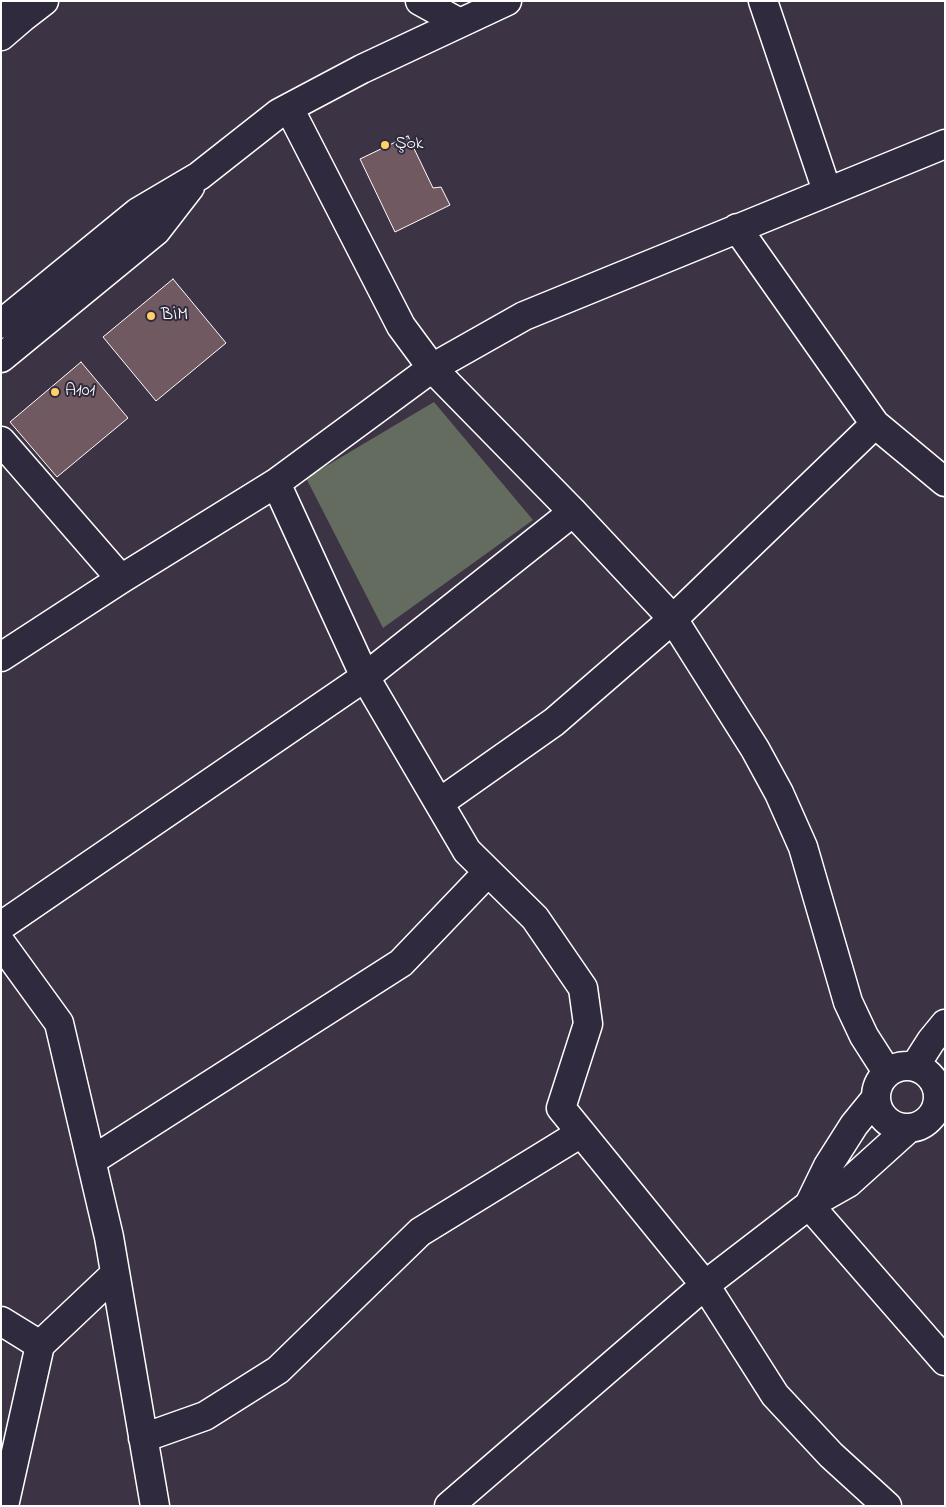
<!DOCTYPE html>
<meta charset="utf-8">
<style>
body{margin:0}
#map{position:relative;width:946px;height:1507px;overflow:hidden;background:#3c3344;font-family:"Indie Flower",sans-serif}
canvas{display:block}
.frame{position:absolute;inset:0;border:2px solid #fff;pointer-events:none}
</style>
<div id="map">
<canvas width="946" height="1507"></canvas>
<div class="frame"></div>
</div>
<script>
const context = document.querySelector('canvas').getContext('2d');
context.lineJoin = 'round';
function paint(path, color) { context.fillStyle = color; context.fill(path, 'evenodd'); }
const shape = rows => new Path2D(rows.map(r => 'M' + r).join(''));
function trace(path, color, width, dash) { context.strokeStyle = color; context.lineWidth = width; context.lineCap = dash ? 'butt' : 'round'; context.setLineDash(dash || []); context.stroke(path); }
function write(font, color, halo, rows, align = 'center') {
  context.font = font + ' "Indie Flower",sans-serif'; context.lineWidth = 4; context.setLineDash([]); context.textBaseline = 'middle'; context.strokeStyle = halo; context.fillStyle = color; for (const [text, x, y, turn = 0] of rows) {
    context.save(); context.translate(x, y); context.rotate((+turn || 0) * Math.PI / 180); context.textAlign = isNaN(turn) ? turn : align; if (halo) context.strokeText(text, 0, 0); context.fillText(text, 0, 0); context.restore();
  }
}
paint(shape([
 [434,402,533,520,383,628,306,478]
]), '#646c5f');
const building = shape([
 [408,136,433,188,441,187,450,205,395,232,360,159,408,136],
 [173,279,226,343,156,401,103,337,173,279],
 [81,362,128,418,57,477,10,422,81,362]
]);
paint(building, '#705961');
trace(building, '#fff', 1);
const minor = shape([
 [6,1,22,18,44,1],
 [420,1,460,23],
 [763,1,827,191],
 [1,36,22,18],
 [289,108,401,326,432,368,573,512,673,619,755,749,779,793,803,847,848,1002,864,1036,887,1072],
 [737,228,875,424,945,482],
 [1,324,138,212,199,176,279,113,362,69,507,1],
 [1,358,156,231,190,187],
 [1,441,121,579],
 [276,483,365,677,467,851,535,918,583,988,588,1024,561,1108,705,1285,775,1395,831,1455,887,1506],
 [1,657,121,579,276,483,432,368,524,316,945,144],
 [439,803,554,722,673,619,875,424],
 [1,926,365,677,573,512],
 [1,943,59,1023,109,1237,155,1506],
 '876 1097a31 31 0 1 1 62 0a31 31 0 1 1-62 0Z',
 [915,1066,931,1041,945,1024],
 [91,1161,401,963,488,872],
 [809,1205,945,1361],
 [809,1205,828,1166,854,1125,876,1098],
 [1,1321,40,1345],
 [143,1438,205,1416,278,1370,420,1232,581,1133],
 [4,1506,40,1345,115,1274],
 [449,1506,705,1285,809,1205,848,1183,909,1128]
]);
trace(minor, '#fff', 31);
trace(minor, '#2f2a3d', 28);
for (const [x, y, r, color] of [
 [385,145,5,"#ffd166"],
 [151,316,5,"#ffd166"],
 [55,392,5,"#ffd166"]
]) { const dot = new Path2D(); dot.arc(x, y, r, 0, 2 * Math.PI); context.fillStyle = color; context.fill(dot); trace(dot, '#2f2a3d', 2); }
write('18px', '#fff', '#2f2a3d', [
 ["Şok",395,145],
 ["BİM",161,316],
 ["A101",65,392]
], 'left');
</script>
